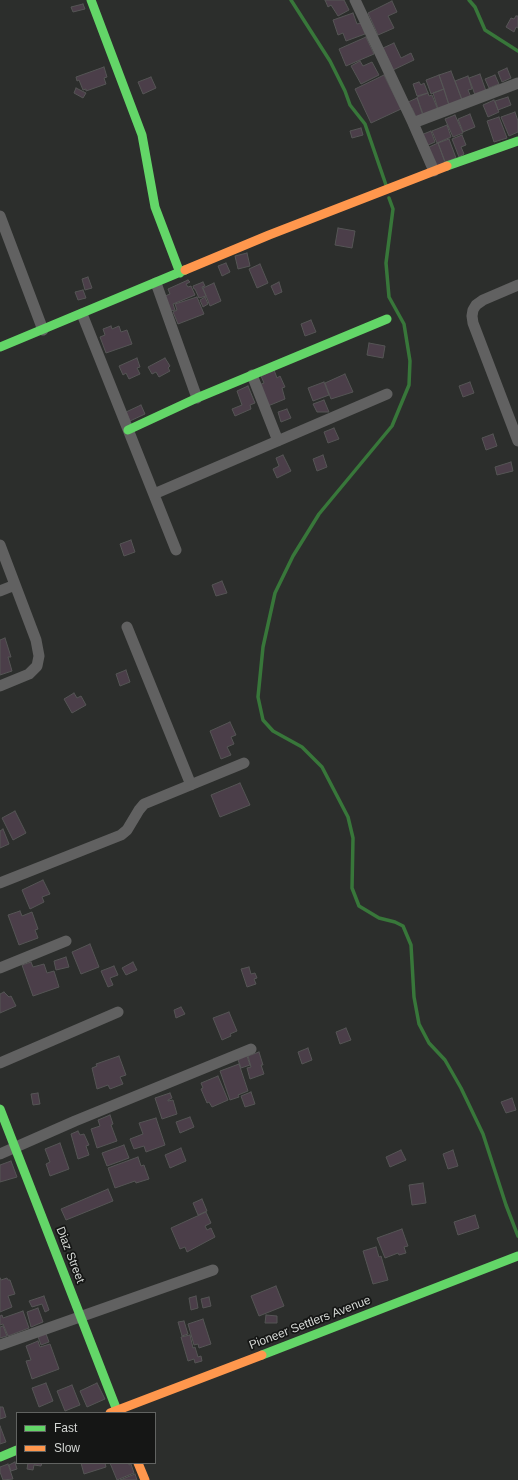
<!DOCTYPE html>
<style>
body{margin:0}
#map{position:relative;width:518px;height:1480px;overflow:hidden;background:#2c2e2c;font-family:Arial,sans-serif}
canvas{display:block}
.legend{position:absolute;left:16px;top:1412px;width:140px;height:52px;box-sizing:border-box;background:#151615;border:1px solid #616361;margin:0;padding:5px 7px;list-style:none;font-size:12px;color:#d4d7d4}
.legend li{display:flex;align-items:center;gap:8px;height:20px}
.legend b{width:20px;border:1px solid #616361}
</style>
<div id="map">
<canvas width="518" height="1480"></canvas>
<ul class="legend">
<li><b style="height:5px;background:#63d668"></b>Fast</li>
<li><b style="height:5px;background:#ff974d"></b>Slow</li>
</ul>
</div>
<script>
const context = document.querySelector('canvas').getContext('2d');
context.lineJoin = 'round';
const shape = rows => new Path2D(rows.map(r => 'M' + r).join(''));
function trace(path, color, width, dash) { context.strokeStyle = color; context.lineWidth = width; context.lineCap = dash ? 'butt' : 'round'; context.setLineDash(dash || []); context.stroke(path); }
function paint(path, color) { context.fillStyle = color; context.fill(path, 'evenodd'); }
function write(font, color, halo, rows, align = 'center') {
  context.font = font + ' Arial,sans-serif'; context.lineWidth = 3.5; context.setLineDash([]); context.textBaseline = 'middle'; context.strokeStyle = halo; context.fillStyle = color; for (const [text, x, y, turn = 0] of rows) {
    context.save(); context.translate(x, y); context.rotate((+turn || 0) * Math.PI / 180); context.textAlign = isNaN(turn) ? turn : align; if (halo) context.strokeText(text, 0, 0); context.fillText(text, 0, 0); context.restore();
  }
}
trace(shape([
 [291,0,330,61,345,91,350,105,365,124,386,185],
 [469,0,475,7,485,30,518,51],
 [389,198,393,209,386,263,389,297,404,324,410,361,409,385,392,426,319,514,293,556,275,593,263,647,258,697,263,720,273,731,302,747,322,767,348,817,353,838,352,888,359,906,379,918,395,922,403,926,411,945,414,997,419,1024,429,1043,445,1060,461,1088,483,1134,506,1205,518,1236]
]), '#38773a', 3.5);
const building = shape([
 [325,0,344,0,349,10,338,16,331,5,328,7,325,0],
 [392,1,397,12,388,16,394,28,378,35,368,13,392,1],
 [83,4,85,9,73,12,71,7,83,4],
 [353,13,357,24,361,23,365,34,346,41,343,33,338,35,333,20,353,13],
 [516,16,518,16,518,28,516,27,514,32,506,27,511,18,514,19,516,16],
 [366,37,374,54,346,66,339,49,366,37],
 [394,43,401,58,411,53,414,60,393,70,383,48,394,43],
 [360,61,363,66,372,62,379,75,361,84,351,66,360,61],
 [104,67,107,77,104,78,106,84,86,91,86,89,83,90,79,80,77,81,76,77,104,67],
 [507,68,511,78,502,82,498,72,507,68],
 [451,71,462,100,449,105,439,75,451,71],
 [480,74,486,91,475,95,469,78,480,74],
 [384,75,401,109,371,123,355,89,384,75],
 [439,75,444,89,431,94,426,80,439,75],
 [495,75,499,84,489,88,485,79,495,75],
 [468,76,472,89,468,90,471,97,462,100,455,81,468,76],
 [151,77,156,88,143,94,138,82,151,77],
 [419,82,421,85,424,83,428,93,417,96,413,84,419,82],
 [76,88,86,93,83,98,74,93,76,88],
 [444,89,449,105,438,109,433,93,444,89],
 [428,93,429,96,432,95,438,110,423,116,417,97,428,93],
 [508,97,511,105,498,110,495,101,508,97],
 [417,98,423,114,416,117,412,108,409,110,406,103,417,98],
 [494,100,499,112,488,117,483,105,494,100],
 [515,112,518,121,518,132,509,136,501,117,515,112],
 [470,114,475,127,463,132,458,119,470,114],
 [455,115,463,133,453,137,445,119,455,115],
 [499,117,507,138,494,142,487,121,499,117],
 [447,125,451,137,437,143,432,131,447,125],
 [361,128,363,135,352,138,350,131,361,128],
 [431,131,435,142,426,146,421,135,431,131],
 [462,135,466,145,461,147,464,154,459,157,452,139,462,135],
 [449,139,456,158,445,162,438,143,449,139],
 [438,143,445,162,434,167,427,148,438,143],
 [338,228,355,231,352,248,335,245,338,228],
 [247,253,250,266,238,269,235,256,247,253],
 [226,263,230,272,222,276,218,266,226,263],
 [260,264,268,283,257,288,249,269,260,264],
 [88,277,92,288,85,290,82,279,88,277],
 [188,280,190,282,186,284,188,287,191,286,195,295,173,304,175,310,171,311,165,296,170,294,168,289,188,280],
 [203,282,205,286,202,287,206,296,199,298,195,289,194,289,193,286,203,282],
 [279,282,282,292,275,295,271,286,279,282],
 [214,283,221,301,210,306,203,288,214,283],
 [83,290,86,298,78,300,75,292,83,290],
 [197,297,204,314,178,324,173,312,177,310,175,304,197,297],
 [205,297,208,304,203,307,200,300,205,297],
 [311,320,316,332,305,336,301,324,311,320],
 [111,326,112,329,119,326,121,332,127,330,132,344,106,353,100,337,105,335,103,329,111,326],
 [369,343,385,346,383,358,367,355,369,343],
 [137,358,140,367,137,368,140,374,129,379,126,373,123,375,119,366,137,358],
 [165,358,170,366,168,368,170,371,159,377,156,372,152,374,148,367,165,358],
 [274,370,277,378,280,376,285,387,282,388,285,399,268,406,259,385,264,383,261,376,274,370],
 [345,374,353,392,331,399,325,383,345,374],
 [324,382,329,395,313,401,308,388,324,382],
 [470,382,474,393,463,397,459,386,470,382],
 [248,386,255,403,250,405,251,409,235,416,232,409,242,405,237,391,248,386],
 [324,400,329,412,317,412,313,404,324,400],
 [141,405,145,414,130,421,126,412,141,405],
 [287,409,291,418,281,422,278,412,287,409],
 [334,428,339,439,328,443,324,432,334,428],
 [493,434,497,446,486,450,482,438,493,434],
 [283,455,291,471,277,478,273,469,279,466,276,458,283,455],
 [323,455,327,467,317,471,313,459,323,455],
 [511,462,513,471,497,475,495,467,511,462],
 [131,540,135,552,124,556,120,544,131,540],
 [222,581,227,593,216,596,212,585,222,581],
 [5,638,11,657,8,657,12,671,0,675,0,640,5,638],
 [126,670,130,682,120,686,116,674,126,670],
 [74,693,77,698,81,696,86,705,72,713,64,699,74,693],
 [230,722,236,735,231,737,234,744,227,747,231,755,221,759,210,731,230,722],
 [240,783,250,805,220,817,211,795,240,783],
 [15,811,26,833,13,840,2,818,15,811],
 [3,829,9,844,0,848,0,831,3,829],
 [43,880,50,894,42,897,44,902,30,909,22,890,43,880],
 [20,911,22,916,32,912,38,929,35,930,38,938,19,945,8,915,20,911],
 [90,944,99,967,81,974,72,952,90,944],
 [66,957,69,967,56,970,54,961,66,957],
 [31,962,33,967,44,964,47,973,54,971,59,987,33,996,22,965,31,962],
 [133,962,137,970,126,975,122,968,133,962],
 [114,966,118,975,110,978,113,985,108,987,101,971,114,966],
 [249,967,251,974,255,973,257,978,254,979,256,984,247,987,241,969,249,967],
 [4,992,9,997,11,996,16,1006,0,1013,0,994,4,992],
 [181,1007,185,1014,176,1018,174,1010,181,1007],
 [229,1012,237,1031,230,1034,231,1036,222,1040,213,1018,229,1012],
 [346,1028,351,1040,340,1044,336,1032,346,1028],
 [308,1048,312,1060,302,1064,298,1052,308,1048],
 [259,1052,263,1065,261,1065,264,1074,250,1079,247,1068,251,1067,248,1056,259,1052],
 [246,1053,250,1065,241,1068,237,1057,246,1053],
 [119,1056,126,1075,120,1077,123,1084,110,1089,108,1085,97,1089,92,1068,97,1066,96,1064,119,1056],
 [239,1064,248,1091,238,1095,239,1097,230,1100,220,1071,239,1064],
 [218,1076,228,1100,212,1107,209,1102,207,1103,201,1089,203,1088,201,1083,218,1076],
 [251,1092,255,1104,245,1107,241,1096,251,1092],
 [38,1093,40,1104,33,1105,31,1094,38,1093],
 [170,1093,172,1098,168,1100,168,1101,173,1100,177,1114,162,1119,155,1098,170,1093],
 [512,1098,516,1110,506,1113,501,1102,512,1098],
 [110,1115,113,1124,111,1125,117,1141,97,1148,91,1129,100,1126,98,1120,110,1115],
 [190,1117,194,1127,180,1133,176,1122,190,1117],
 [156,1118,165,1145,146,1152,144,1146,134,1149,130,1139,143,1134,139,1123,156,1118],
 [78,1131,80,1135,84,1134,89,1145,86,1146,89,1155,78,1159,71,1134,78,1131],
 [60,1143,69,1169,50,1176,46,1164,50,1162,45,1149,60,1143],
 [124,1145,129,1158,107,1166,102,1153,124,1145],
 [181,1148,186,1161,170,1168,165,1155,181,1148],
 [401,1150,406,1160,390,1167,386,1157,401,1150],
 [453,1150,458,1166,448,1169,443,1154,453,1150],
 [138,1157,141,1166,144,1165,149,1179,136,1183,135,1181,115,1188,108,1168,138,1157],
 [11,1161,17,1177,0,1182,0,1165,11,1161],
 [423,1183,426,1203,412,1205,409,1185,423,1183],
 [108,1189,113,1201,66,1220,61,1209,108,1189],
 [202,1199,207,1211,198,1215,193,1203,202,1199],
 [206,1212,211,1223,205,1226,207,1230,211,1228,215,1237,187,1252,185,1247,180,1249,171,1228,206,1212],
 [475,1215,479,1228,458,1235,454,1222,475,1215],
 [402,1229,408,1246,404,1247,406,1253,399,1255,398,1253,385,1258,377,1238,402,1229],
 [376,1247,379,1257,381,1256,388,1280,373,1284,363,1251,376,1247],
 [0,1278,1,1280,7,1278,8,1280,10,1280,15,1294,8,1296,12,1307,0,1312,0,1278],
 [276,1286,284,1306,259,1316,251,1296,276,1286],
 [44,1296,49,1310,45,1312,42,1304,32,1307,29,1301,44,1296],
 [196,1296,198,1308,191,1310,189,1298,196,1296],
 [209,1297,211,1306,203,1308,201,1299,209,1297],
 [38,1308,43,1322,31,1327,27,1312,38,1308],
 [23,1311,29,1328,8,1336,3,1324,0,1325,0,1316,2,1315,3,1318,23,1311],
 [266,1315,277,1316,277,1323,265,1323,266,1315],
 [203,1319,211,1344,199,1348,198,1344,194,1345,188,1324,203,1319],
 [184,1321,188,1334,182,1336,178,1322,184,1321],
 [3,1326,7,1336,0,1338,0,1327,3,1326],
 [45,1331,49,1342,41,1345,37,1334,45,1331],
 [190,1335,193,1348,195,1347,198,1357,201,1356,202,1361,195,1363,194,1359,188,1361,181,1337,190,1335],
 [38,1341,40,1347,50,1344,59,1369,32,1379,26,1361,31,1360,26,1346,38,1341],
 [46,1383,53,1401,39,1407,32,1388,46,1383],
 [97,1383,105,1399,87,1407,80,1391,97,1383],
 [72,1385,80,1405,65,1411,57,1391,72,1385],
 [0,1407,3,1407,6,1417,0,1419,0,1407],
 [0,1426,6,1442,0,1444,0,1426],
 [15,1462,17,1469,11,1471,9,1465,15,1462],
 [28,1463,42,1463,41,1466,34,1465,33,1470,27,1469,28,1463],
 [81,1463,105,1463,106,1467,84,1474,81,1463],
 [110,1463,129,1463,129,1465,131,1464,134,1473,117,1480,110,1463],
 [8,1464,13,1479,3,1480,0,1472,0,1467,8,1464],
 [135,1474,137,1480,120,1480,135,1474]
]);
paint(building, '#4b3e49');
trace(building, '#555', 1);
trace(shape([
 [355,0,413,123,434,171],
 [413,123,518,83],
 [0,216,43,330],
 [156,283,197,398],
 [518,285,483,300,476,305,473,310,472,316,473,323,518,441],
 [82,314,176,550],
 [252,375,278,441],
 [154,494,387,394],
 [0,545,36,640,39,656,37,666,29,674,0,686],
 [0,591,15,585],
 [127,627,191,785],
 [0,883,121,835,127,830,139,810,144,804,244,763],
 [0,968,66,941],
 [0,1063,118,1012],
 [0,1154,75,1121,251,1049],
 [0,1345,213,1270]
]), '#616161', 11);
trace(shape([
 [91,0,142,135,155,207,180,273],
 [447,166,518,141],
 [0,347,185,270],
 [128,430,197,398,387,319],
 [0,1109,118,1413],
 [262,1355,518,1256],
 [0,1457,17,1450]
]), '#63d668', 9);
trace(shape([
 [185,270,269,235,447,166],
 [110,1413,262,1355],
 [138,1463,145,1480]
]), '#ff974d', 9);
write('12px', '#d4d7d4', '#151615', [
 ["Diaz Street",70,1255,69],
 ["Pioneer Settlers Avenue",310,1323,-21]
]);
</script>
